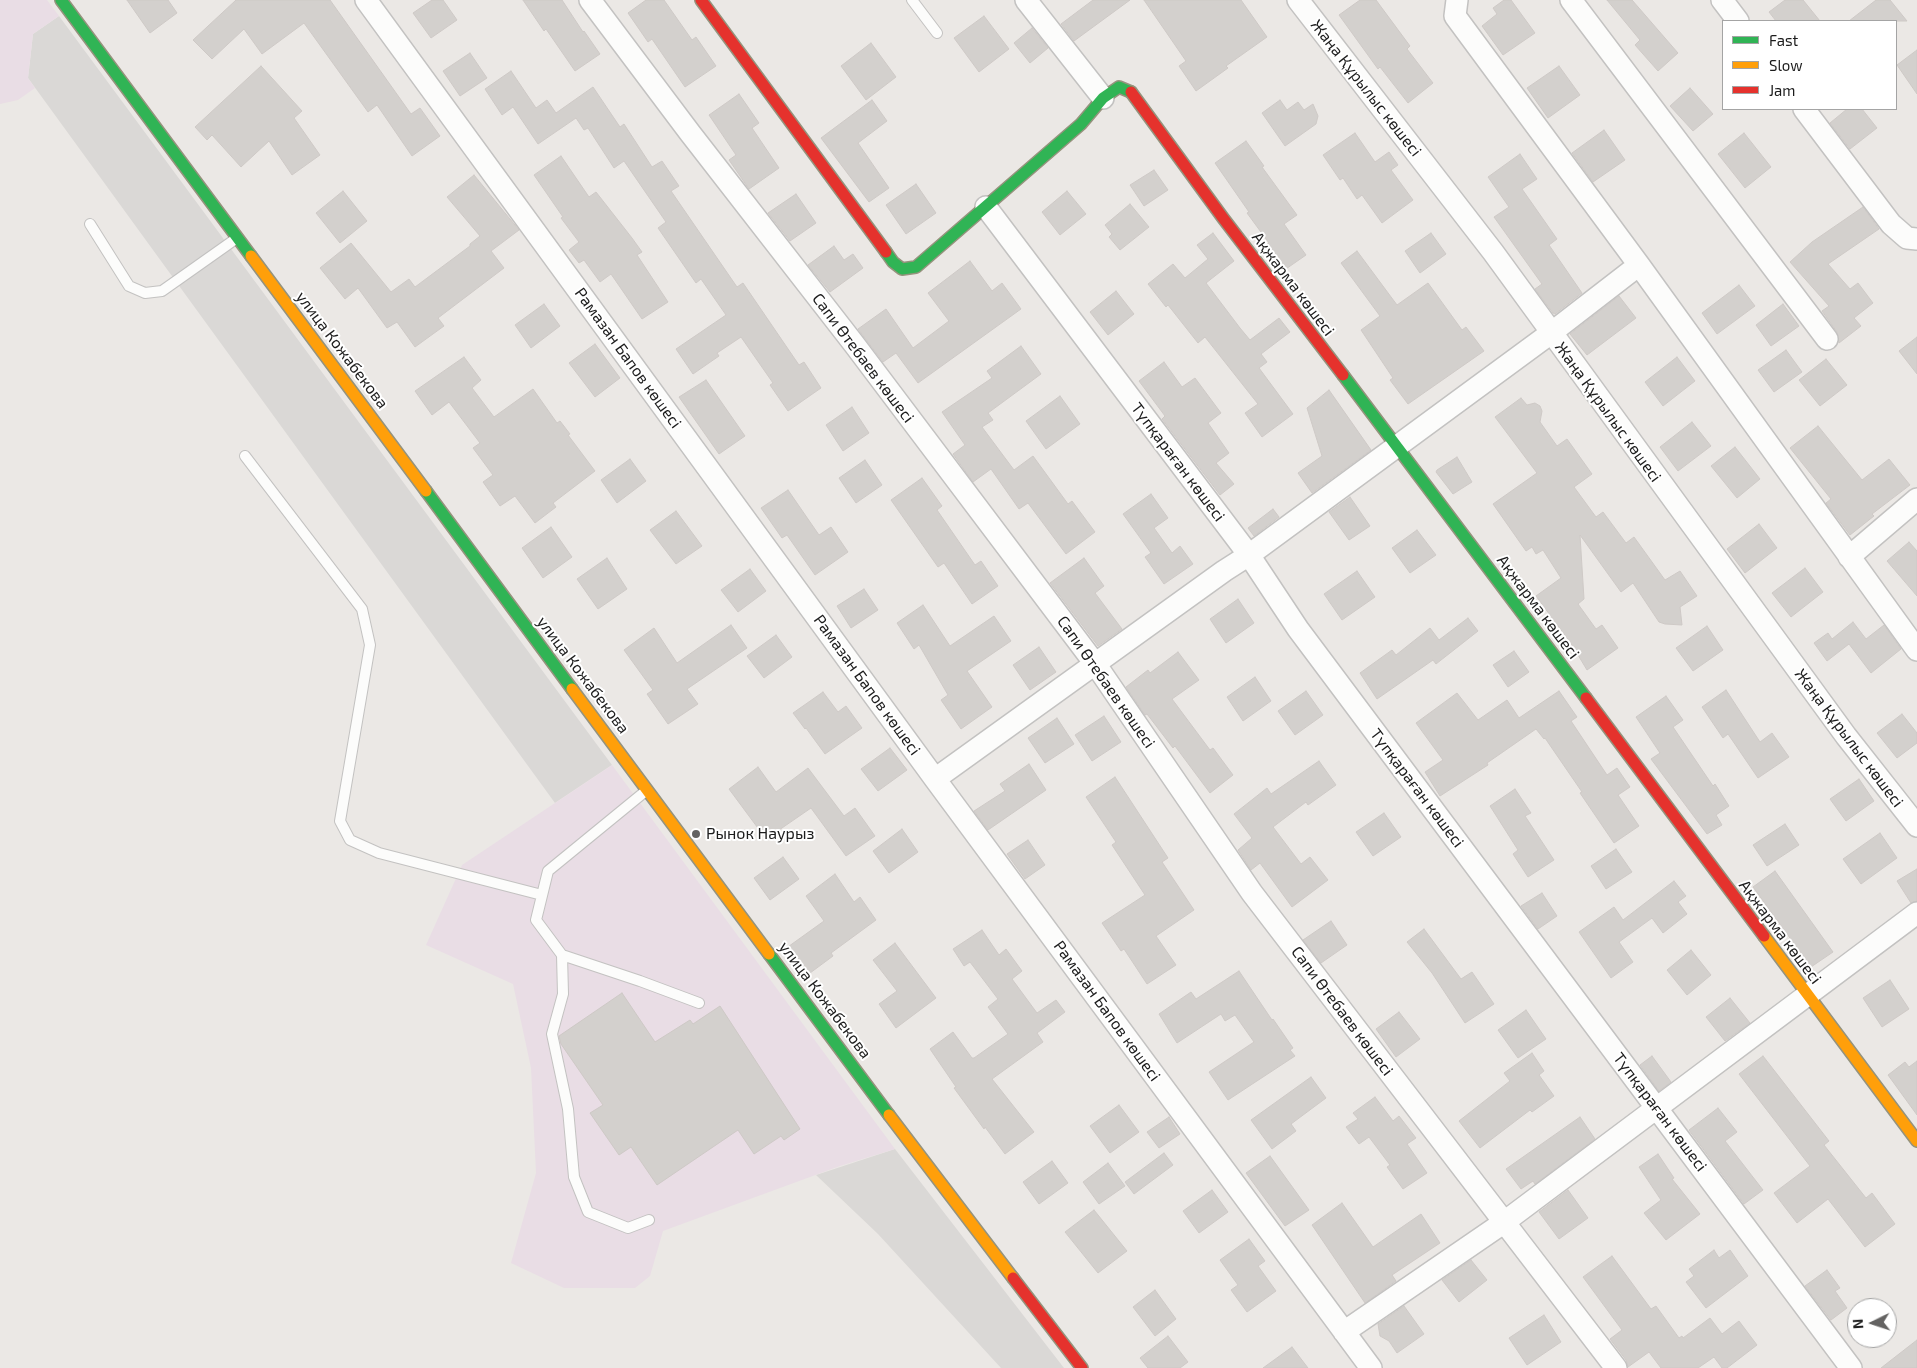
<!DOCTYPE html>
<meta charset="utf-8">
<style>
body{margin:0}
#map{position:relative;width:1917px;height:1368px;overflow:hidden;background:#ebe8e5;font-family:"Exo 2",sans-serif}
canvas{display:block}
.legend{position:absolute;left:1722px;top:20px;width:175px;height:90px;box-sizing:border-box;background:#fff;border:1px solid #a4a4a4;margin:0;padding:6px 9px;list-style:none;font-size:15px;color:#1c1c1c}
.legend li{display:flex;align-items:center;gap:10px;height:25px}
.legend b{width:25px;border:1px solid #a4a4a4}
.north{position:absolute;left:1847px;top:1298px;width:50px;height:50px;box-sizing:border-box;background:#fff;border:1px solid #a4a4a4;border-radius:50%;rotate:266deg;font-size:14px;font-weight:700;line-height:20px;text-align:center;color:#1c1c1c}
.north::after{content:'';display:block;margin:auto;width:18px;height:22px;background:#646362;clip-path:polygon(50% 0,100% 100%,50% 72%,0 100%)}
</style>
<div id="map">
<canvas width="1917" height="1368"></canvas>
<ul class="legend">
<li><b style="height:6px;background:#30b455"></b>Fast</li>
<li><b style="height:6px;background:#ff9f0a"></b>Slow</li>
<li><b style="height:6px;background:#e5322d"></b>Jam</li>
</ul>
<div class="north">N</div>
</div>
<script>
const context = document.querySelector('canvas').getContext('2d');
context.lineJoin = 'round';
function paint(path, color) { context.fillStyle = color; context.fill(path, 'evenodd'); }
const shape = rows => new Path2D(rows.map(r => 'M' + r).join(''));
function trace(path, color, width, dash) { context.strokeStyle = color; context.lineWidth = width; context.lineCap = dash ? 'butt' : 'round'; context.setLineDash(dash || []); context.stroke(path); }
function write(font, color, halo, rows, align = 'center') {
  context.font = font + ' "Exo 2",sans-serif'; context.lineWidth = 4; context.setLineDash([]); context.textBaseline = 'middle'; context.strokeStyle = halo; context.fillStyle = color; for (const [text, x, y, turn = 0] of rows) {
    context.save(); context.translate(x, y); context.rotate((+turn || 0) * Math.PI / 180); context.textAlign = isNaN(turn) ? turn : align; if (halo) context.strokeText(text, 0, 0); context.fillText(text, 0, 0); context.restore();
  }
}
paint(shape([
 [59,16,612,765,555,803,28,78,33,34],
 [895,1149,1064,1368,1001,1368,878,1234,816,1175]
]), '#dad8d6');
paint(shape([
 [0,0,47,0,59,16,33,34,28,78,35,88,18,100,0,104],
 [612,765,895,1149,840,1166,663,1231,650,1276,635,1288,564,1288,511,1263,536,1173,531,1068,513,984,426,945,462,865]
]), '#e9dde5');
const building = shape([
 [127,0,168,0,177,13,150,33,127,0],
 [236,0,330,0,411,114,420,108,440,136,412,156,377,105,368,112,304,23,262,54,244,29,212,59,193,40,236,0],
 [432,0,443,0,457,20,431,38,413,13,432,0],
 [523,0,562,0,583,32,584,31,600,54,575,71,546,29,544,31,523,0],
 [646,0,664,0,692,40,696,37,716,66,685,87,652,39,648,42,628,13,646,0],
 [1093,0,1130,0,1074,41,1061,24,1093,0],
 [1144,0,1241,0,1267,37,1226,66,1228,68,1196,91,1179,66,1186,61,1144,0],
 [1360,0,1376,0,1410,46,1407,49,1433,83,1408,103,1380,67,1378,69,1339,15,1360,0],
 [1504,0,1511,0,1535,33,1503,55,1482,26,1497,14,1493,8,1504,0],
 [1607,0,1632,0,1678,53,1658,71,1635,45,1640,40,1607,0],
 [1785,0,1803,0,1820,21,1776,21,1769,12,1785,0],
 [1876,0,1890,0,1907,21,1849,21,1876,0],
 [984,16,1009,49,979,72,954,38,984,16],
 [1032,28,1048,48,1030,63,1014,43,1032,28],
 [871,43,896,77,866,100,841,66,871,43],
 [1917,50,1917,94,1897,65,1917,50],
 [470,53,487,78,460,96,443,71,470,53],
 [261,66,302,111,294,118,320,155,292,175,269,141,241,167,212,135,207,140,195,127,261,66],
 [1559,66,1580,95,1548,118,1527,88,1559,66],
 [511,71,536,108,547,100,556,113,593,87,620,127,624,124,652,167,662,161,679,186,671,191,737,287,743,283,799,365,804,362,821,388,788,411,770,385,773,383,741,337,717,353,719,356,693,374,676,349,726,315,701,279,696,283,658,228,666,222,624,161,614,168,588,128,584,130,576,118,538,144,513,107,502,115,485,89,511,71],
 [1690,88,1713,114,1693,131,1670,106,1690,88],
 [739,94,759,123,752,128,779,168,749,189,729,160,736,155,709,115,739,94],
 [872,100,887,121,858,143,889,188,869,202,821,138,872,100],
 [1280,100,1287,110,1298,102,1304,110,1313,104,1318,116,1316,124,1285,146,1262,113,1280,100],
 [1847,109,1862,109,1877,128,1850,149,1830,123,1847,109],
 [1604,130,1625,160,1593,182,1572,153,1604,130],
 [1355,133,1375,162,1389,152,1398,165,1391,170,1413,200,1382,223,1362,195,1357,199,1343,178,1340,180,1323,155,1355,133],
 [1744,133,1771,167,1745,188,1718,154,1744,133],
 [1246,141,1264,166,1262,167,1297,215,1284,224,1306,255,1283,271,1264,246,1269,243,1247,213,1249,212,1215,163,1246,141],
 [1520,154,1537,179,1522,189,1557,239,1549,245,1582,293,1555,314,1553,313,1535,289,1542,284,1494,217,1509,207,1488,177,1520,154],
 [561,156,589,197,596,192,632,238,642,252,637,255,668,302,642,319,611,274,600,282,584,260,579,263,569,250,579,242,561,218,563,217,534,175,561,156],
 [1154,170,1168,190,1144,206,1130,185,1154,170],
 [474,175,519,230,491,251,504,268,438,318,444,326,415,347,397,322,387,328,358,288,345,299,320,268,351,243,391,292,409,279,415,287,470,246,470,244,480,236,447,197,474,175],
 [916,184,936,213,906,234,886,205,916,184],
 [343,191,367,221,340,243,316,213,343,191],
 [1067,191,1086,214,1060,235,1042,212,1067,191],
 [796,194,816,223,790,241,768,213,796,194],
 [1130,204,1149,227,1120,250,1109,237,1112,234,1105,225,1130,204],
 [1863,207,1879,229,1828,264,1850,289,1858,283,1873,303,1854,318,1861,326,1839,343,1837,332,1822,311,1829,306,1790,262,1812,242,1863,207],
 [1213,233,1234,261,1206,283,1240,328,1250,340,1279,318,1290,332,1261,354,1267,362,1259,368,1293,414,1262,437,1245,413,1258,404,1205,337,1198,343,1168,305,1166,307,1148,284,1173,264,1185,278,1208,259,1197,245,1213,233],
 [1431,233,1446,254,1420,273,1405,251,1431,233],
 [834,246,844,260,853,254,863,268,830,292,808,265,834,246],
 [1357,251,1397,305,1428,283,1462,330,1466,327,1484,351,1408,404,1390,380,1393,378,1361,330,1380,316,1341,263,1357,251],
 [970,261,992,291,1002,283,1021,309,918,383,896,353,883,362,858,329,886,309,913,348,949,321,928,293,970,261],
 [1739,285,1755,306,1717,334,1702,313,1739,285],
 [1116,291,1134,314,1108,335,1090,312,1116,291],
 [1619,296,1636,318,1587,355,1570,334,1619,296],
 [544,304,560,326,531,348,515,325,544,304],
 [1783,304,1799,326,1771,346,1756,325,1783,304],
 [1917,337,1917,374,1899,351,1917,337],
 [595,344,620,378,595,397,569,363,595,344],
 [1021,346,1041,374,988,413,993,420,982,427,1014,470,1033,456,1068,504,1072,501,1095,532,1066,554,1028,503,1019,509,991,469,973,482,953,454,965,445,942,412,992,378,987,371,1021,346],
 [1786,350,1802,372,1774,392,1758,370,1786,350],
 [464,357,481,380,472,388,494,417,533,389,557,423,560,421,570,434,568,435,595,471,553,503,556,507,535,523,515,496,500,506,483,482,493,475,473,448,480,443,449,402,432,415,415,391,464,357],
 [1677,357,1695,381,1663,406,1645,382,1677,357],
 [1826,359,1847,385,1820,406,1799,380,1826,359],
 [1164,362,1182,387,1195,378,1221,413,1208,423,1229,453,1216,463,1234,484,1220,495,1162,419,1165,416,1139,381,1164,362],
 [706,380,745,436,719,454,679,397,706,380],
 [1329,390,1371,450,1312,493,1298,473,1322,456,1307,408,1329,390],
 [1060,396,1080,424,1046,449,1026,421,1060,396],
 [1521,398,1527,405,1535,403,1540,406,1542,411,1540,422,1557,446,1567,439,1592,474,1574,487,1596,517,1603,512,1626,543,1634,537,1665,580,1680,571,1697,596,1680,607,1682,625,1665,624,1659,622,1633,583,1621,592,1580,535,1584,599,1578,604,1596,629,1602,625,1618,648,1587,670,1572,645,1536,596,1561,578,1543,550,1536,554,1532,547,1526,551,1493,504,1537,473,1495,417,1521,398],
 [852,407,869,433,843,451,826,425,852,407],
 [1692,422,1711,446,1678,471,1660,447,1692,422],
 [1818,426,1862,480,1889,459,1910,485,1872,514,1874,516,1850,535,1826,503,1831,499,1790,448,1818,426],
 [1735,447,1760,479,1737,498,1711,466,1735,447],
 [1457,457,1472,482,1453,494,1436,472,1437,470,1457,457],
 [630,459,646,481,617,503,601,480,630,459],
 [865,460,882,485,856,503,839,478,865,460],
 [922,478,942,506,937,510,975,565,981,561,998,586,972,604,944,563,938,567,891,500,922,478],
 [788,490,819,535,831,527,848,552,815,575,787,535,782,538,761,508,788,490],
 [1151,494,1168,518,1154,528,1172,553,1180,546,1193,564,1164,584,1145,557,1151,553,1123,514,1151,494],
 [1350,497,1370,526,1349,540,1329,512,1350,497],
 [1273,509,1279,517,1254,536,1248,528,1273,509],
 [676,511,702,546,676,564,650,530,676,511],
 [1759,524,1777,548,1745,573,1727,549,1759,524],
 [551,527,572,557,543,578,522,548,551,527],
 [1417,530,1436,555,1410,573,1392,548,1417,530],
 [1909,542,1917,551,1917,596,1887,561,1909,542],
 [607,558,627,589,598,609,577,579,607,558],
 [1084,558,1104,586,1095,593,1122,629,1098,646,1050,583,1084,558],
 [1805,568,1823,592,1791,617,1772,593,1805,568],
 [750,569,766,591,738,612,721,590,750,569],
 [1357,571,1375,597,1342,620,1324,594,1357,571],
 [864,589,878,610,851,628,837,606,864,589],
 [1238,599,1254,623,1226,643,1210,619,1238,599],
 [923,605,950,646,994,616,1011,641,967,671,992,707,961,729,941,700,948,695,919,645,914,649,897,623,923,605],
 [1468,618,1478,631,1436,664,1433,660,1377,699,1360,673,1392,650,1396,655,1430,628,1439,640,1468,618],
 [1853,622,1866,639,1884,625,1901,649,1871,673,1849,644,1827,661,1814,643,1828,633,1832,639,1853,622],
 [731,625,747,648,687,689,698,704,668,724,647,694,653,690,624,650,654,628,677,663,731,625],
 [1707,626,1723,650,1693,671,1676,648,1707,626],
 [776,635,792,657,764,678,747,656,776,635],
 [1039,647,1056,672,1030,690,1013,665,1039,647],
 [1514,651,1529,672,1508,687,1493,665,1514,651],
 [1178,652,1199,680,1172,699,1210,750,1213,748,1233,775,1210,793,1175,746,1173,748,1147,714,1145,715,1126,687,1148,670,1150,673,1178,652],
 [1255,677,1271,701,1243,721,1227,697,1255,677],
 [1726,690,1760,742,1772,733,1789,757,1758,778,1728,734,1723,738,1702,707,1726,690],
 [1306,691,1323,715,1295,735,1278,711,1306,691],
 [1559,691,1577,717,1571,721,1607,775,1617,768,1630,787,1618,795,1639,826,1614,843,1580,793,1582,792,1545,738,1544,739,1536,729,1487,763,1488,765,1440,796,1425,772,1443,760,1416,723,1457,693,1478,720,1507,700,1519,718,1559,691],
 [823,692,838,712,846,706,862,728,825,754,806,728,805,729,793,713,823,692],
 [1666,696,1683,720,1673,727,1713,786,1715,784,1729,806,1716,815,1722,825,1707,834,1651,759,1660,753,1636,717,1666,696],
 [1902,714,1917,733,1917,743,1897,758,1877,733,1902,714],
 [1104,716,1121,742,1092,761,1075,735,1104,716],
 [1057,718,1074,744,1045,763,1028,738,1057,718],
 [890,748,907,770,878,791,861,769,890,748],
 [1319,761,1336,785,1308,805,1306,802,1273,827,1301,864,1310,857,1328,880,1292,907,1260,863,1251,870,1238,850,1252,838,1234,814,1267,788,1271,794,1319,761],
 [1029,764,1046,790,988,830,974,811,1005,791,1000,784,1029,764],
 [758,767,776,792,808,768,844,816,855,808,875,836,846,856,811,808,766,839,729,789,758,767],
 [1115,777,1168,858,1162,862,1194,910,1156,936,1176,965,1147,984,1124,949,1121,951,1102,923,1145,895,1112,845,1116,842,1086,797,1115,777],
 [1859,779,1874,801,1846,821,1830,799,1859,779],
 [1515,789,1531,813,1525,816,1554,860,1528,877,1513,854,1518,850,1490,806,1515,789],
 [1384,813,1401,837,1373,856,1356,832,1384,813],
 [1785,824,1799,845,1767,866,1753,845,1785,824],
 [902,829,918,852,889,873,873,851,902,829],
 [1880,833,1897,858,1861,884,1843,859,1880,833],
 [1028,840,1045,865,1025,879,1007,854,1028,840],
 [1616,849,1632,872,1606,889,1591,866,1616,849],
 [783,857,799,879,770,900,754,878,783,857],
 [1917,869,1917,901,1911,903,1897,881,1917,869],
 [1775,871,1833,952,1811,967,1753,887,1775,871],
 [835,874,854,902,860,897,876,920,831,953,833,956,806,976,785,949,824,921,806,896,835,874],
 [1674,881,1686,896,1678,902,1687,914,1663,933,1652,918,1619,942,1633,962,1611,978,1579,932,1614,907,1623,920,1674,881],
 [1542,893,1557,916,1538,929,1521,906,1542,893],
 [1331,921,1347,945,1321,963,1303,940,1331,921],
 [1424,929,1461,979,1472,972,1494,1004,1465,1023,1432,973,1407,942,1424,929],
 [982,930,999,955,1006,949,1022,971,1012,979,1037,1013,1056,1000,1065,1012,1037,1033,1043,1042,992,1079,1034,1132,1005,1154,985,1127,984,1129,954,1088,956,1087,930,1049,953,1032,972,1058,974,1058,1008,1034,988,1007,998,999,970,962,964,966,953,949,982,930],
 [895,943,936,998,896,1028,879,1004,897,991,873,960,895,943],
 [1691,950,1711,975,1687,995,1667,970,1691,950],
 [1239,971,1272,1020,1273,1019,1293,1048,1290,1050,1295,1056,1228,1100,1209,1072,1254,1042,1235,1015,1225,1021,1221,1014,1177,1043,1159,1014,1191,992,1196,999,1239,971],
 [1890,980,1909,1009,1882,1027,1863,998,1890,980],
 [622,993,655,1042,690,1020,693,1024,720,1006,800,1129,784,1140,781,1136,754,1154,738,1130,657,1185,631,1147,619,1155,590,1113,603,1105,561,1044,559,1036,622,993],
 [1730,998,1750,1023,1725,1041,1706,1017,1730,998],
 [1526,1010,1546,1039,1518,1058,1498,1030,1526,1010],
 [1399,1012,1420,1039,1396,1057,1376,1029,1399,1012],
 [1532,1053,1544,1071,1539,1075,1554,1096,1532,1112,1530,1110,1480,1148,1459,1121,1510,1081,1504,1073,1532,1053],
 [1652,1056,1671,1082,1659,1091,1640,1065,1652,1056],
 [1763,1056,1829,1141,1824,1145,1866,1198,1872,1193,1895,1224,1865,1247,1828,1199,1797,1223,1774,1193,1810,1166,1739,1074,1763,1056],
 [1917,1061,1917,1115,1888,1075,1905,1062,1909,1067,1917,1061],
 [1311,1077,1326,1098,1291,1124,1296,1131,1272,1149,1251,1120,1311,1077],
 [1375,1097,1393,1121,1399,1116,1416,1138,1407,1144,1427,1173,1403,1189,1387,1167,1390,1165,1369,1137,1359,1144,1346,1127,1358,1119,1353,1113,1375,1097],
 [1119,1105,1139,1132,1110,1153,1090,1126,1119,1105],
 [1718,1108,1737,1132,1725,1141,1763,1190,1744,1204,1689,1130,1718,1108],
 [1169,1117,1180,1134,1159,1148,1147,1132,1169,1117],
 [1580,1117,1595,1139,1535,1184,1533,1181,1521,1189,1506,1169,1580,1117],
 [1164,1153,1173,1165,1134,1194,1125,1182,1164,1153],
 [1658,1154,1674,1178,1672,1179,1700,1214,1666,1240,1644,1213,1661,1200,1639,1167,1658,1154],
 [1270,1156,1309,1210,1285,1226,1246,1173,1270,1156],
 [1052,1161,1068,1183,1039,1204,1023,1182,1052,1161],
 [1108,1163,1125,1186,1099,1204,1083,1182,1108,1163],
 [1212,1190,1228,1212,1199,1233,1183,1211,1212,1190],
 [1568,1190,1588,1218,1559,1239,1539,1212,1568,1190],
 [1342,1203,1373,1247,1421,1214,1440,1243,1392,1275,1396,1281,1365,1303,1312,1225,1342,1203],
 [1094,1210,1127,1251,1098,1273,1065,1232,1094,1210],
 [1249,1239,1265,1261,1258,1266,1276,1291,1247,1312,1231,1290,1238,1285,1220,1260,1249,1239],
 [1714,1250,1719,1258,1730,1250,1748,1276,1706,1308,1686,1282,1694,1276,1689,1269,1714,1250],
 [1612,1256,1651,1309,1656,1306,1679,1338,1682,1336,1683,1338,1710,1318,1722,1334,1739,1321,1757,1345,1727,1368,1722,1368,1714,1357,1698,1368,1661,1368,1649,1352,1628,1367,1626,1360,1610,1339,1622,1330,1583,1277,1612,1256],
 [1471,1260,1487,1280,1459,1302,1442,1280,1471,1260],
 [1827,1270,1840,1288,1835,1291,1847,1308,1831,1320,1805,1286,1827,1270],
 [1155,1290,1176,1319,1155,1336,1133,1307,1155,1290],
 [1404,1306,1424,1334,1397,1353,1389,1341,1380,1336,1378,1324,1404,1306],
 [1544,1315,1561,1342,1527,1365,1509,1338,1544,1315],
 [1168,1336,1188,1362,1180,1368,1148,1368,1140,1358,1168,1336],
 [1917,1340,1917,1368,1881,1368,1917,1340],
 [1292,1347,1308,1368,1263,1368,1292,1347]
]);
paint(building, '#d3d0cd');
trace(building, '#cec9c6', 1);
const lane = shape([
 [912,0,937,33],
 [90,224,129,286,145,293,162,291,237,238],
 [245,456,362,609,370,645,340,821,350,840,379,853,542,895],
 [647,790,548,871,536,920,562,955,563,994,552,1034,568,1109,574,1177,588,1212,628,1228,649,1220],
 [562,955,640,981,699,1003]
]);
const street = shape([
 [366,0,935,779,1371,1368],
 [590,0,690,133,854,344,1096,665,1252,893,1616,1368],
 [1026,0,1103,98],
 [1298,0,1493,252,1846,736,1917,826],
 [1457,0,1455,16,1639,265,1917,650],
 [1571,0,1827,339],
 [1722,0,1738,21],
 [1804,109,1891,224,1907,238,1917,239],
 [986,207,1249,555,1298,629,1851,1368],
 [1849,557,1917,499],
 [935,779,1224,571,1249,555,1551,333,1639,265],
 [1344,1332,1503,1223,1917,913]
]);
const fast = shape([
 [61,0,251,256],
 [886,252,893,262,902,269,916,267,1081,124,1103,98,1119,87,1131,92],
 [1343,375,1586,698],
 [426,491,572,689],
 [769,954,889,1115]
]);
const slow = shape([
 [251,256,426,491],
 [572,689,769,954],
 [1764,936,1917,1141],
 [889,1115,1013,1278]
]);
const jam = shape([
 [701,0,886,252],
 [1131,92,1223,218,1343,375],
 [1586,698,1764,936],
 [1013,1278,1082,1368]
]);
trace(lane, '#c3c2c1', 12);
trace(street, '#c3c2c1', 24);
trace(fast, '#95937d', 14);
trace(slow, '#95937d', 14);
trace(jam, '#95937d', 14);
trace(lane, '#fcfcfb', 10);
trace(street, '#fcfcfb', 21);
trace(fast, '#30b455', 11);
trace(slow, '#ff9f0a', 11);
trace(jam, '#e5322d', 11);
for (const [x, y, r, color] of [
 [696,834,5,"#646362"]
]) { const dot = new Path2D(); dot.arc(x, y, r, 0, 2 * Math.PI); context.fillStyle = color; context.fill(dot); trace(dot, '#fff', 2); }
write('16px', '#1c1c1c', '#fff', [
 ["Жаңа Құрылыс көшесі",1366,88,52],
 ["Ақжарма көшесі",1293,284,53],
 ["улица Кожабекова",342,350,53],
 ["Рамазан Бапов көшесі",628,358,54],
 ["Сапи Өтебаев көшесі",863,358,53],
 ["Жаңа Құрылыс көшесі",1608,412,54],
 ["Түпқараған көшесі",1178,462,53],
 ["Ақжарма көшесі",1538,607,53],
 ["улица Кожабекова",583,675,53],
 ["Сапи Өтебаев көшесі",1106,682,55],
 ["Рамазан Бапов көшесі",867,685,54],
 ["Жаңа Құрылыс көшесі",1849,738,53],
 ["Түпқараған көшесі",1417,788,53],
 ["Ақжарма көшесі",1780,932,53],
 ["улица Кожабекова",825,1000,53],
 ["Рамазан Бапов көшесі",1107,1011,54],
 ["Сапи Өтебаев көшесі",1342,1011,53],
 ["Түпқараған көшесі",1660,1112,53]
]);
write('16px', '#1c1c1c', '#fff', [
 ["Рынок Наурыз",706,834]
], 'left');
</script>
